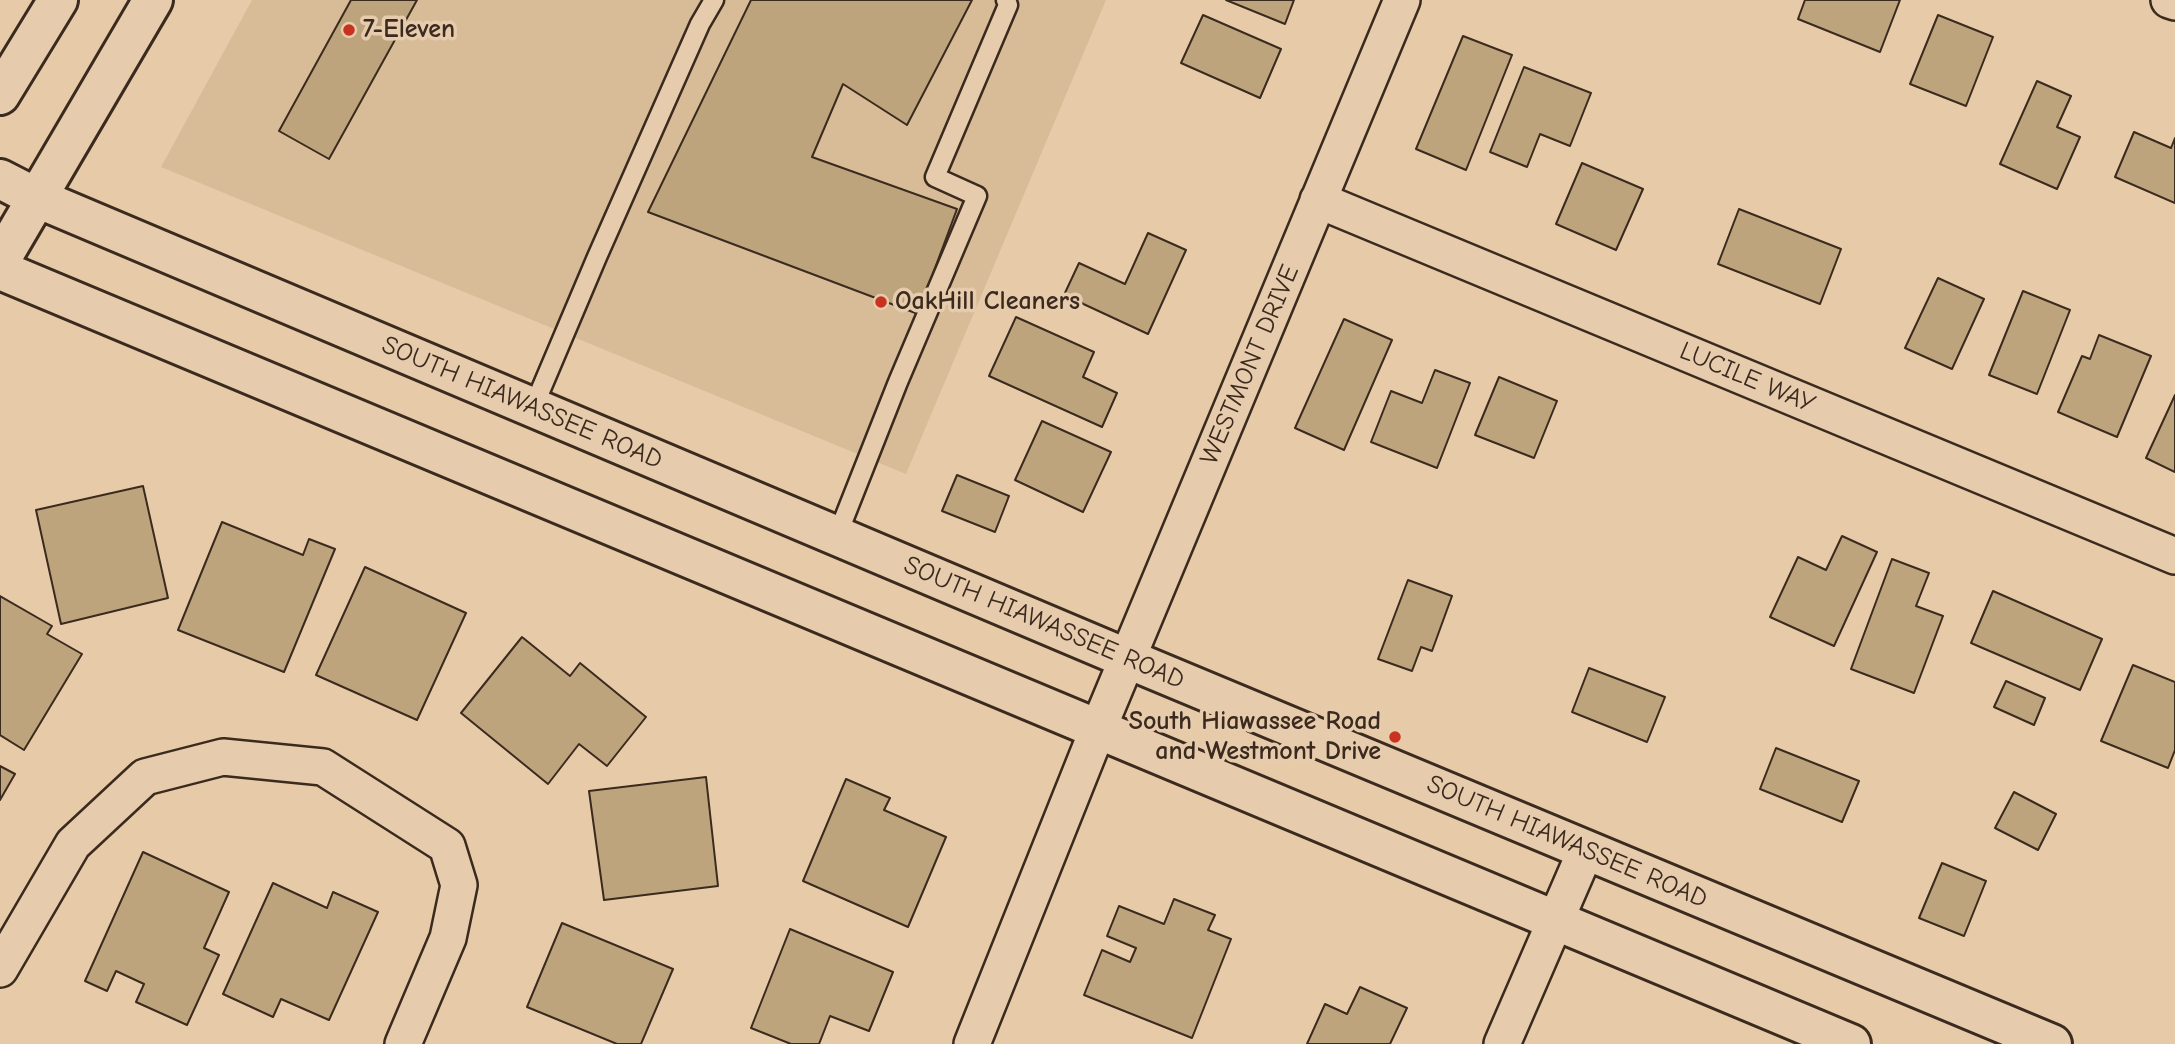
<!DOCTYPE html>
<style>
body{margin:0}
canvas{display:block;background:#e7cba8}
</style>
<canvas width="2175" height="1044"></canvas>
<script>
const context = document.querySelector('canvas').getContext('2d');
context.lineJoin = 'round';
function paint(path, color) { context.fillStyle = color; context.fill(path, 'evenodd'); }
const shape = rows => new Path2D(rows.map(r => 'M' + r).join(''));
function trace(path, color, width, dash) { context.strokeStyle = color; context.lineWidth = width; context.lineCap = dash ? 'butt' : 'round'; context.setLineDash(dash || []); context.stroke(path); }
function write(font, color, halo, rows, align = 'center') {
  context.font = font + ' "Comic Neue",sans-serif'; context.lineWidth = 7; context.setLineDash([]); context.textBaseline = 'middle'; context.strokeStyle = halo; context.fillStyle = color; for (const [text, x, y, turn = 0] of rows) {
    context.save(); context.translate(x, y); context.rotate((+turn || 0) * Math.PI / 180); context.textAlign = isNaN(turn) ? turn : align; if (halo) context.strokeText(text, 0, 0); context.fillText(text, 0, 0); context.restore();
  }
}
paint(shape([
 [252,0,1106,0,906,474,161,167]
]), '#d8bc98');
const building = shape([
 [351,0,417,0,329,159,279,131,351,0],
 [751,0,972,0,907,125,843,84,812,157,957,209,918,314,648,212,751,0],
 [1226,0,1294,0,1285,24,1226,0],
 [1805,0,1900,0,1880,52,1798,19,1805,0],
 [1203,15,1281,49,1260,98,1181,63,1203,15],
 [1938,15,1993,37,1966,106,1910,84,1938,15],
 [1463,36,1512,55,1466,170,1416,149,1463,36],
 [1524,67,1591,93,1570,146,1540,134,1527,167,1490,152,1524,67],
 [2037,81,2071,96,2057,127,2080,137,2057,189,2000,164,2037,81],
 [2134,132,2171,148,2175,138,2175,203,2115,177,2134,132],
 [1582,163,1643,189,1616,250,1556,224,1582,163],
 [1739,209,1841,249,1820,304,1718,264,1739,209],
 [1148,233,1186,250,1148,334,1064,295,1079,263,1125,284,1148,233],
 [1938,278,1984,299,1952,369,1905,348,1938,278],
 [2023,291,2070,310,2037,394,1989,375,2023,291],
 [1016,317,1094,352,1083,377,1117,393,1102,427,989,376,1016,317],
 [1344,319,1392,340,1344,450,1295,428,1344,319],
 [2099,335,2151,356,2117,437,2058,412,2082,356,2090,359,2099,335],
 [1435,370,1470,383,1437,468,1371,442,1391,391,1422,403,1435,370],
 [1499,377,1557,401,1534,458,1475,435,1499,377],
 [2175,395,2175,472,2146,458,2175,395],
 [1042,421,1111,452,1083,512,1015,480,1042,421],
 [957,475,1009,496,995,532,942,511,957,475],
 [143,486,168,598,61,624,36,510,143,486],
 [222,522,303,555,309,539,335,549,284,672,178,630,222,522],
 [1842,536,1877,552,1834,646,1770,617,1798,557,1826,570,1842,536],
 [1892,559,1929,573,1916,606,1943,616,1914,693,1851,669,1892,559],
 [365,567,466,613,417,720,316,675,365,567],
 [1408,580,1452,596,1432,651,1421,647,1412,671,1378,659,1408,580],
 [1993,591,2102,639,2080,690,1971,643,1993,591],
 [0,596,52,626,47,634,82,654,24,750,0,735,0,596],
 [522,637,570,676,580,663,646,717,607,766,579,744,548,784,461,713,522,637],
 [2133,665,2175,682,2175,750,2168,768,2101,741,2133,665],
 [1589,668,1665,697,1647,742,1572,712,1589,668],
 [2006,681,2045,698,2034,725,1994,707,2006,681],
 [1776,748,1859,781,1842,822,1760,789,1776,748],
 [0,766,15,774,0,800,0,766],
 [706,777,718,886,604,900,589,791,706,777],
 [846,779,890,798,884,810,946,837,908,927,803,881,846,779],
 [2014,792,2056,814,2038,850,1995,828,2014,792],
 [143,852,229,892,204,948,219,955,187,1025,136,1002,144,984,116,971,107,991,85,981,143,852],
 [1942,863,1986,881,1964,936,1919,918,1942,863],
 [273,883,327,908,333,892,378,912,329,1020,281,999,273,1017,223,994,273,883],
 [1174,899,1215,915,1208,930,1231,939,1192,1038,1084,995,1102,950,1130,962,1136,948,1107,936,1119,906,1164,924,1174,899],
 [562,923,673,969,641,1044,617,1044,527,1007,562,923],
 [790,929,893,972,869,1031,830,1016,819,1044,791,1044,751,1028,790,929],
 [1360,987,1407,1008,1390,1044,1307,1044,1325,1004,1347,1014,1360,987]
]);
paint(building, '#bea47d');
trace(building, '#3b2a1e', 2);
const lane = shape([
 [533,408,597,257,700,24,714,0],
 [837,536,898,382,977,196,935,177,1008,5,1006,0]
]);
const street = shape([
 [2169,0,2175,2],
 [1318,200,2175,556],
 [0,969,73,844,145,777,223,757,323,767,447,846,459,885,448,938,403,1044],
 [972,1044,1098,729,1402,0],
 [1502,1044,1586,850]
]);
const secondary = shape([
 [0,95,58,0],
 [0,179,37,198,1128,659,2052,1044],
 [0,261,153,0],
 [0,270,1851,1044]
]);
trace(lane, '#3b2a1e', 23);
trace(street, '#3b2a1e', 40);
trace(secondary, '#3b2a1e', 44);
trace(lane, '#e6cbad', 18);
trace(street, '#e6cbad', 35);
trace(secondary, '#e6cbad', 38);
for (const [x, y, r, color] of [
 [349,30,7,"#c8321e"],
 [881,302,7,"#c8321e"],
 [1395,737,7,"#c8321e"]
]) { const dot = new Path2D(); dot.arc(x, y, r, 0, 2 * Math.PI); context.fillStyle = color; context.fill(dot); trace(dot, '#e6cbad', 2.5); }
write('bold 26px', '#3b2a1e', '#e6cbad', [
 ["7-Eleven",363,30],
 ["OakHill Cleaners",895,302],
 ["South Hiawassee Road",1381,722,"right"],
 ["and Westmont Drive",1381,752,"right"]
], 'left');
write('26px', '#3b2a1e', '#e6cbad', [
 ["WESTMONT DRIVE",1250,365,-67],
 ["LUCILE WAY",1747,378,23],
 ["SOUTH HIAWASSEE ROAD",522,403,23],
 ["SOUTH HIAWASSEE ROAD",1044,623,23],
 ["SOUTH HIAWASSEE ROAD",1567,842,23]
]);
</script>
